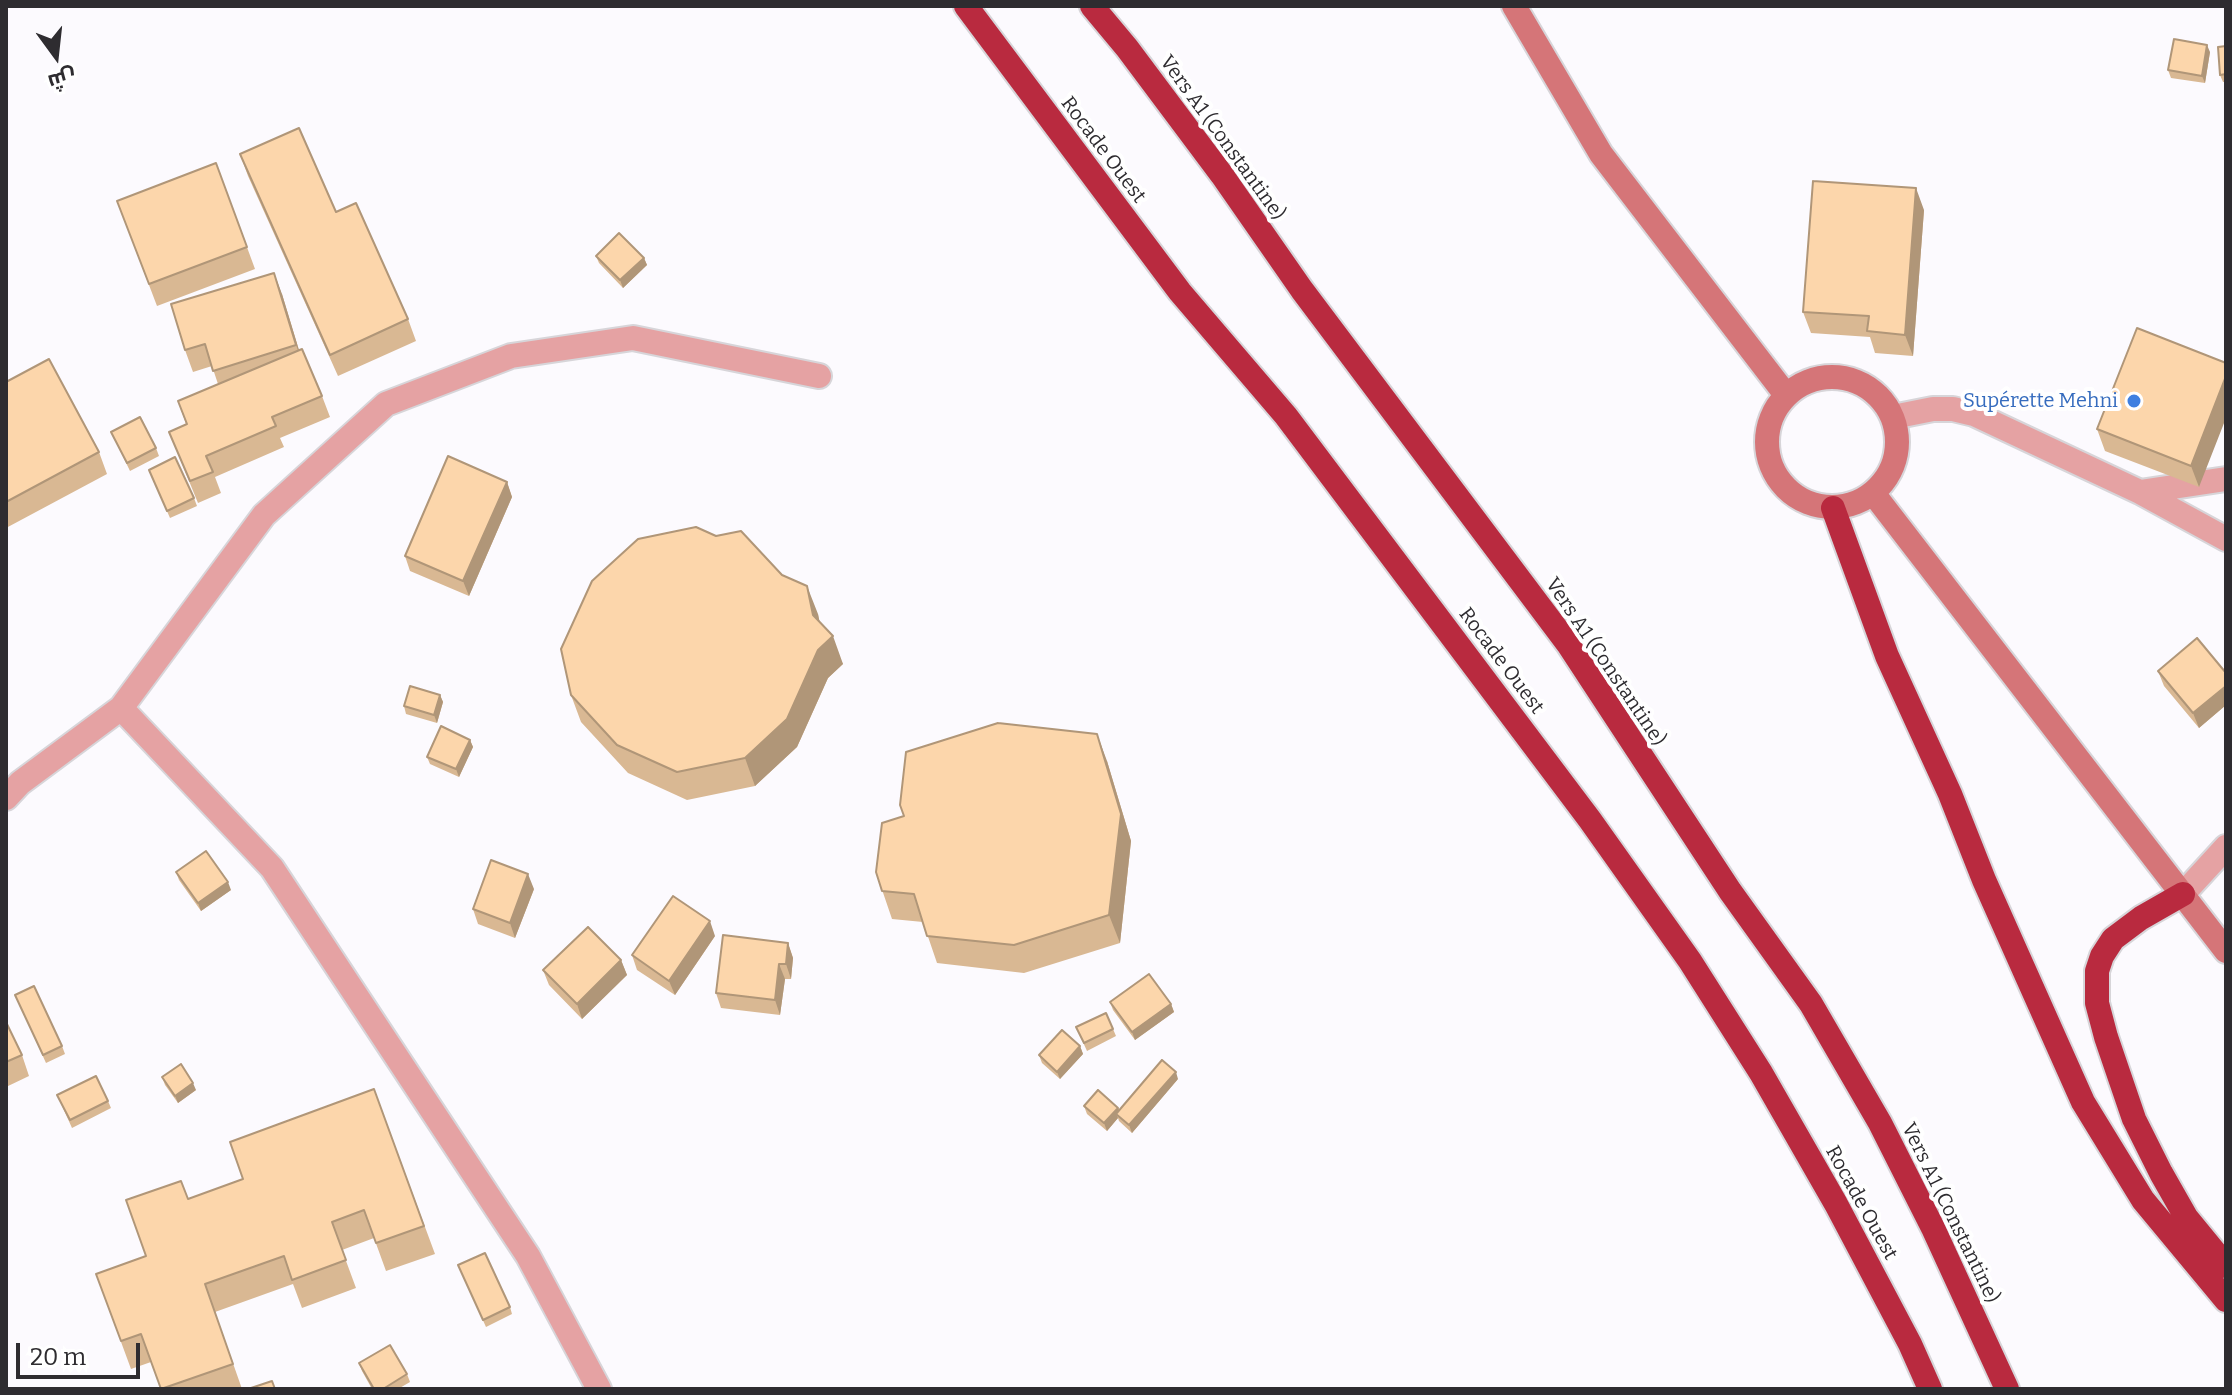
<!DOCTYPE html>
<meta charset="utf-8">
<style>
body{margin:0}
#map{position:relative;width:2232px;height:1395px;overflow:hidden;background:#fcfafe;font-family:Bitter,Cairo,serif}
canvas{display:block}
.frame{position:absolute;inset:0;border:8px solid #2e2c30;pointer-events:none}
.north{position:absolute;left:16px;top:16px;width:80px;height:80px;-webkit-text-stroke:6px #fff;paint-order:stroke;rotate:165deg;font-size:22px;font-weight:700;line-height:32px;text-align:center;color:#2e2c30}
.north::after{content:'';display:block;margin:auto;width:28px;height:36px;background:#2e2c30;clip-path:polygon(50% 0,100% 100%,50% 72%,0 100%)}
.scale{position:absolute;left:16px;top:1343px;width:124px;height:36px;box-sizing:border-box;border:4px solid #2e2c30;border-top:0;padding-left:10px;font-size:24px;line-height:28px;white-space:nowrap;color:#2e2c30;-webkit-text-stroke:6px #fff;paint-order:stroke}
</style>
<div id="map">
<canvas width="2232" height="1395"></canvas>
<div class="frame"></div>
<div class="north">ش</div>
<div class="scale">20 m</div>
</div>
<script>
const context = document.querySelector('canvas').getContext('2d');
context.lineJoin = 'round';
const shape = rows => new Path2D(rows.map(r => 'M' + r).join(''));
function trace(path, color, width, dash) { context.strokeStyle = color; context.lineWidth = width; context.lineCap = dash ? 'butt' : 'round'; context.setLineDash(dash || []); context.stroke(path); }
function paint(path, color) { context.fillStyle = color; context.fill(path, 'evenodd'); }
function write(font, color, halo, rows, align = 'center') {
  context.font = font + ' Bitter,serif'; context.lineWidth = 8; context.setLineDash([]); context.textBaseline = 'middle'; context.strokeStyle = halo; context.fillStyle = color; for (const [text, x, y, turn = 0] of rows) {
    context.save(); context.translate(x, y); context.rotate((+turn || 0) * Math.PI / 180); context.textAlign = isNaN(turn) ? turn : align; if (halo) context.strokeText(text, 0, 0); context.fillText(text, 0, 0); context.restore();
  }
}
const street = shape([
 [1893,417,1933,409,1953,409,1974,414,2140,492,2226,539],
 [2140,492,2226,479],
 [121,708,272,868,528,1256,599,1389],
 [6,798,20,783,121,708,264,515,386,404,511,356,633,338,819,376],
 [2183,894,2226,847]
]);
const secondary = shape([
 [1514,6,1601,154,1786,395],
 '1767 442a65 65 0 1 1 130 0a65 65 0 1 1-130 0Z',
 [1873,493,2226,951]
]);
const highway = shape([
 [966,6,1180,292,1286,416,1590,820,1690,961,1761,1073,1836,1204,1910,1344,1930,1389],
 [1092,6,1127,48,1222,175,1302,290,1568,644,1730,891,1811,1004,1880,1123,1933,1228,2007,1389],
 [1833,508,1887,656,1950,794,1984,880,2083,1102,2143,1200,2226,1300],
 [2183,894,2141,918,2113,939,2102,956,2097,971,2097,1003,2106,1037,2134,1119,2161,1173,2186,1217,2226,1266]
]);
trace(street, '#d7d5d9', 28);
trace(secondary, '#d7d5d9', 28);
trace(highway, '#d7d5d9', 28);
trace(street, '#e5a2a3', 24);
trace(secondary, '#d57578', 24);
trace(highway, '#b92a3f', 24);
paint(shape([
 [2226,46,2226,82,2223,82,2220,75],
 [2210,52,2205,83,2171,78,2168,70],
 [240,154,408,319,416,341,338,376,248,176],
 [216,163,255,269,157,306,117,201],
 [1924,210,1913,356,1875,353,1870,337,1811,333,1803,312],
 [596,256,644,258,647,265,623,288,599,263],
 [282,294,299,350,322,396,330,417,280,438,284,447,215,477,221,493,198,503,169,432,186,424,178,401,218,384,212,366,193,372,185,350],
 [2226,363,2199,487,2105,451,2097,429],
 [6,382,99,452,107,474,6,528],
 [111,432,156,448,159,456,130,471],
 [149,470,194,498,197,506,170,518],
 [507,482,512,497,469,596,410,571,405,556],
 [818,614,819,621,843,664,828,678,797,747,755,786,687,800,628,773,581,722,571,695],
 [2158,671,2226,673,2226,705,2199,728,2164,686],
 [440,695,443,702,437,723,406,714,404,706],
 [470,740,473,747,459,777,430,764,427,757],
 [1107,761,1131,841,1120,943,1024,973,937,963,923,922,892,919,876,872],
 [176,872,231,890,201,911,179,880],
 [534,889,515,938,478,924,473,909],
 [715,936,675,995,637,970,632,955],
 [788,943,793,958,791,979,785,979,780,1015,721,1008,716,993],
 [621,960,627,975,582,1019,549,985,543,970],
 [15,995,62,1046,65,1054,46,1063],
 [1110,1002,1171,1004,1174,1012,1135,1040,1113,1010],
 [6,1022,22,1055,29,1076,6,1087],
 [1076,1027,1113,1029,1116,1036,1087,1051],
 [1080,1046,1083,1054,1060,1079,1042,1063,1039,1055],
 [162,1077,196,1090,178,1103,165,1085],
 [1178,1079,1132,1133,1119,1121,1118,1118,1107,1131,1087,1114,1084,1106,1118,1108,1119,1110],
 [374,1089,435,1254,386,1271,374,1238,342,1250,356,1288,302,1308,293,1284,215,1312,242,1389,161,1389,151,1362,131,1369,96,1274,146,1256,188,1199,243,1179],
 [57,1095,108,1101,111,1108,72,1128],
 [458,1265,510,1307,512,1314,486,1327],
 [359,1363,407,1374,410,1382,398,1389,372,1389,362,1371]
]), '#d9b893');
paint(shape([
 [2207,45,2210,52,2205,83,2202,76],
 [1916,188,1924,210,1913,356,1905,335],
 [644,258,647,265,623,288,620,280],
 [274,273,282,294,304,367,296,345],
 [2226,376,2226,418,2199,487,2191,466],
 [507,482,512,497,469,596,463,581],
 [807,586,818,614,824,643,813,615],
 [833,636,843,664,828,678,797,747,755,786,745,758,818,650],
 [2226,686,2226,705,2199,728,2193,713],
 [440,695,443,702,437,723,434,715],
 [1097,734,1107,761,1131,841,1120,943,1109,915],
 [470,740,473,747,459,777,456,769],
 [528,874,534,889,515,938,510,923],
 [228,882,231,890,201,911,198,903],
 [710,921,715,936,675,995,669,981],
 [788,943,793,958,791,979,786,964],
 [621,960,627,975,582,1019,577,1004],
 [779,964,785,979,780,1015,775,1000],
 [1171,1004,1174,1012,1135,1040,1132,1032],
 [1080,1046,1083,1054,1060,1079,1057,1072],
 [1176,1072,1178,1079,1132,1133,1129,1125],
 [193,1083,196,1090,178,1103,175,1096],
 [1118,1108,1121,1115,1116,1114,1118,1118,1107,1131,1104,1123]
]), '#b09678');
const building = shape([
 [2174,39,2207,45,2202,76,2168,70,2174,39],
 [2226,46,2226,74,2220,75,2218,47,2226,46],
 [299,128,336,212,356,203,408,319,330,355,240,154,299,128],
 [216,163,247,247,149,284,117,201,216,163],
 [1813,181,1916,188,1905,335,1867,331,1869,316,1803,312,1813,181],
 [619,233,644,258,620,280,596,256,619,233],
 [274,273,296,345,213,371,205,344,185,350,171,304,274,273],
 [2137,328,2226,363,2226,376,2191,466,2097,429,2137,328],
 [302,349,322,396,272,417,276,426,206,456,213,472,190,481,169,432,187,424,178,401,302,349],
 [49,359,99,452,6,502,6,382,49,359],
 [140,417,156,448,127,463,111,432,140,417],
 [448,456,507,482,463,581,405,556,448,456],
 [175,457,194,498,167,511,149,470,175,457],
 [696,527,716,536,741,531,782,575,807,586,813,615,833,636,818,650,787,719,745,758,677,772,617,745,571,695,561,649,592,581,638,539,696,527],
 [2197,638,2226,673,2226,686,2193,713,2158,671,2197,638],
 [410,686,440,695,434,715,404,706,410,686],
 [998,723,1097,734,1121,814,1109,915,1014,945,927,936,914,894,882,891,876,872,882,823,904,816,900,805,906,752,998,723],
 [441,726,470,740,456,769,427,757,441,726],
 [206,851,228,882,198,903,176,872,206,851],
 [491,860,528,874,510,923,473,909,491,860],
 [673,896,710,921,669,981,632,955,673,896],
 [588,927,621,960,577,1004,543,970,588,927],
 [723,935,788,943,786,964,779,964,775,1000,716,993,723,935],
 [1149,974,1171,1004,1132,1032,1110,1002,1149,974],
 [34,986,62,1046,43,1055,15,995,34,986],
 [1106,1013,1113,1029,1084,1043,1076,1027,1106,1013],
 [6,1022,22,1055,6,1062,6,1022],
 [1062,1030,1080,1046,1057,1072,1039,1055,1062,1030],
 [1162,1060,1176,1072,1129,1125,1116,1114,1162,1060],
 [181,1064,193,1083,175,1096,162,1077,181,1064],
 [96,1076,108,1101,70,1120,57,1095,96,1076],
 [374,1089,424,1226,376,1243,364,1210,332,1222,346,1260,292,1280,284,1256,205,1284,233,1364,161,1389,141,1334,121,1341,96,1274,146,1256,126,1200,181,1181,188,1199,243,1179,230,1142,374,1089],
 [1098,1090,1118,1108,1104,1123,1084,1106,1098,1090],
 [485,1253,510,1307,483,1320,458,1265,485,1253],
 [390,1345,407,1374,383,1389,374,1389,359,1363,390,1345],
 [272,1381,275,1389,248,1389,272,1381]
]);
paint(building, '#fcd6ab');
trace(building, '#b09678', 2);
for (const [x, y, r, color] of [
 [2134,401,8,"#3f7fe0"]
]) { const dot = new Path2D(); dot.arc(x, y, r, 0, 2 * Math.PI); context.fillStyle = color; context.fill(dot); trace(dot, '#fff', 3); }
write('20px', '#2e2c30', '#fff', [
 ["Vers A1 (Constantine)",1222,138,54],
 ["Rocade Ouest",1103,150,53],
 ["Rocade Ouest",1501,661,53],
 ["Vers A1 (Constantine)",1605,662,56],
 ["Rocade Ouest",1861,1203,61],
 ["Vers A1 (Constantine)",1950,1213,64]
]);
write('20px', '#366cbe', '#fff', [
 ["Supérette Mehni",2118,401]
], 'right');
</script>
